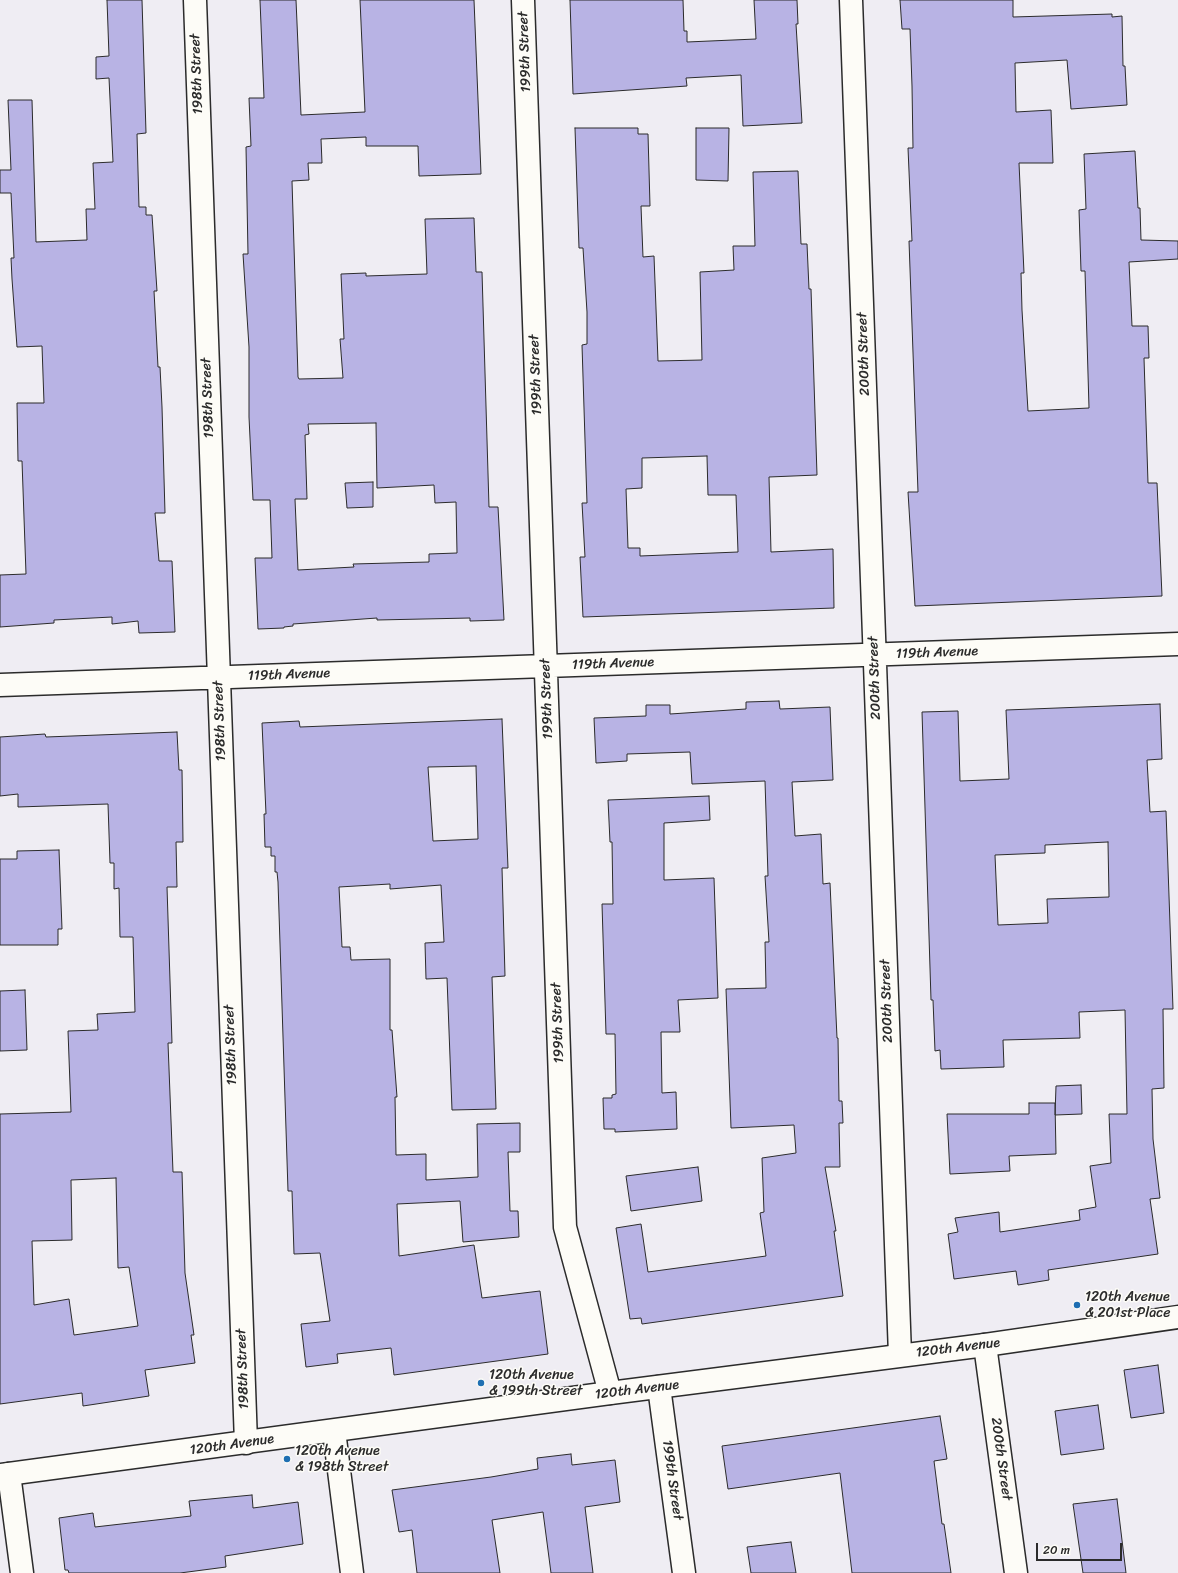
<!DOCTYPE html>
<style>
body{margin:0}
#map{position:relative;width:1178px;height:1573px;overflow:hidden;background:#efedf3;font-family:Sriracha,sans-serif}
canvas{display:block}
.scale{position:absolute;left:1036px;top:1543px;width:86px;height:18px;box-sizing:border-box;border:2px solid #2b2b2b;border-top:0;padding-left:5px;font-size:12px;line-height:14px;white-space:nowrap;color:#2b2b2b;-webkit-text-stroke:3px #fdfcf7;paint-order:stroke}
</style>
<div id="map">
<canvas width="1178" height="1573"></canvas>
<div class="scale">20 m</div>
</div>
<script>
const context = document.querySelector('canvas').getContext('2d');
context.lineJoin = 'round';
function paint(path, color) { context.fillStyle = color; context.fill(path, 'evenodd'); }
const shape = rows => new Path2D(rows.map(r => 'M' + r).join(''));
function trace(path, color, width, dash) { context.strokeStyle = color; context.lineWidth = width; context.lineCap = dash ? 'butt' : 'round'; context.setLineDash(dash || []); context.stroke(path); }
function write(font, color, halo, rows, align = 'center') {
  context.font = font + ' Sriracha,sans-serif'; context.lineWidth = 3; context.setLineDash([]); context.textBaseline = 'middle'; context.strokeStyle = halo; context.fillStyle = color; for (const [text, x, y, turn = 0] of rows) {
    context.save(); context.translate(x, y); context.rotate((+turn || 0) * Math.PI / 180); context.textAlign = isNaN(turn) ? turn : align; if (halo) context.strokeText(text, 0, 0); context.fillText(text, 0, 0); context.restore();
  }
}
const building = shape([
 [107,0,142,0,146,133,137,134,139,207,146,207,146,215,152,215,157,291,154,291,158,367,160,367,162,407,165,513,155,513,159,561,172,561,175,632,139,633,138,621,112,624,112,617,54,620,54,623,0,627,0,575,26,574,22,461,18,461,17,403,44,403,42,346,17,347,12,279,11,258,14,258,11,193,0,193,0,170,11,170,8,100,32,100,36,242,87,240,86,209,95,209,93,163,113,162,109,78,96,79,96,57,109,56,107,0],
 [260,0,296,0,301,115,365,112,360,0,474,0,481,174,419,176,418,146,366,146,366,137,321,139,322,163,308,163,309,180,292,181,298,377,299,379,343,378,340,339,344,339,341,274,366,273,366,276,427,274,425,219,474,218,476,272,482,272,489,507,498,507,504,620,470,621,470,618,377,620,377,618,293,624,293,626,284,627,284,628,258,629,255,558,272,558,270,500,253,500,249,417,249,347,243,254,248,254,246,147,251,146,249,98,264,98,260,0],
 [376,423,377,488,434,485,435,503,456,502,457,553,429,554,429,562,353,564,354,567,298,570,295,499,307,499,305,435,309,434,308,424,376,423],
 [570,0,683,0,684,31,687,31,687,42,756,39,754,0,797,0,798,24,796,24,802,123,743,126,741,75,686,78,687,86,573,94,570,0],
 [900,0,1013,0,1013,17,1112,14,1112,17,1122,16,1123,66,1125,66,1127,105,1071,109,1067,60,1015,63,1016,112,1051,110,1053,163,1019,163,1024,273,1021,273,1022,310,1028,411,1089,408,1085,271,1081,271,1079,210,1086,209,1084,154,1135,151,1138,208,1140,208,1141,240,1178,241,1178,259,1129,262,1132,326,1148,326,1149,358,1144,358,1148,483,1157,483,1162,596,915,606,908,492,918,492,909,241,912,241,908,148,913,148,912,86,910,29,902,29,900,0],
 [575,128,638,128,638,134,648,134,650,206,641,206,643,257,654,256,658,361,702,360,700,272,734,270,733,246,755,246,753,172,798,171,801,244,807,244,809,289,811,289,817,475,769,477,771,552,833,549,834,608,583,617,580,557,585,557,582,503,587,503,582,345,587,344,587,312,583,248,579,248,575,128],
 [707,456,708,495,736,495,738,552,640,556,640,548,628,548,626,489,642,488,642,458,707,456],
 [696,128,729,128,728,181,696,180,696,128],
 [373,482,373,507,347,508,345,483,373,482],
 [779,701,780,709,830,707,833,780,792,782,795,836,821,834,823,884,830,883,837,1038,838,1038,839,1101,842,1101,843,1123,839,1123,840,1167,825,1167,836,1231,834,1231,843,1296,642,1324,641,1318,630,1319,616,1228,641,1224,648,1272,766,1256,760,1213,764,1212,762,1158,796,1153,794,1125,731,1128,726,989,766,988,765,942,769,942,765,876,768,876,765,781,692,784,690,752,627,754,627,761,596,763,594,718,646,716,646,705,670,705,670,714,746,709,746,702,779,701],
 [1160,704,1162,759,1147,760,1150,812,1166,811,1173,1009,1163,1009,1164,1088,1152,1089,1153,1139,1160,1198,1150,1199,1158,1254,1048,1270,1049,1280,1018,1285,1016,1271,954,1279,948,1234,958,1232,955,1218,999,1212,1000,1232,1080,1220,1079,1210,1096,1207,1090,1166,1111,1163,1109,1114,1127,1114,1125,1010,1079,1012,1080,1038,1003,1040,1004,1067,941,1069,940,1050,935,1051,933,1000,931,1000,922,712,958,711,960,781,1009,779,1006,710,1160,704],
 [1108,842,1109,897,1047,899,1048,923,998,925,995,855,1045,853,1045,845,1108,842],
 [502,719,508,868,502,868,505,976,492,977,496,1109,452,1110,447,978,426,979,425,943,444,942,441,885,390,889,390,884,339,887,342,947,350,947,351,960,390,959,390,1030,392,1030,397,1097,395,1097,396,1155,426,1154,426,1180,478,1177,477,1124,520,1123,520,1152,508,1152,510,1211,518,1211,519,1237,463,1242,460,1201,397,1204,399,1256,474,1245,482,1298,540,1291,548,1354,394,1375,391,1348,337,1354,338,1363,306,1367,301,1324,330,1321,320,1253,294,1254,292,1191,288,1191,278,882,277,872,275,872,275,856,271,856,271,847,265,847,264,814,266,814,262,723,299,721,300,727,502,719],
 [476,766,478,839,433,841,428,767,476,766],
 [177,732,179,770,182,770,183,842,176,842,177,887,167,887,172,1043,168,1043,173,1172,182,1172,185,1273,194,1335,191,1335,195,1363,145,1370,149,1396,83,1406,82,1393,0,1404,0,1114,71,1112,68,1031,98,1030,97,1014,135,1012,133,937,120,937,119,888,114,889,114,863,110,863,108,804,18,807,18,794,0,796,0,737,45,734,46,737,177,732],
 [116,1178,118,1268,129,1267,138,1326,74,1335,69,1299,34,1305,32,1241,72,1240,71,1180,116,1178],
 [709,796,710,820,664,823,664,880,714,878,718,998,678,1000,680,1032,661,1032,662,1093,676,1092,677,1129,615,1132,615,1129,604,1129,603,1098,612,1098,612,1095,616,1094,615,1034,606,1034,602,904,613,904,612,842,610,842,608,800,709,796],
 [59,850,62,929,58,929,58,945,0,945,0,859,17,859,17,851,59,850],
 [25,990,27,1050,0,1051,0,991,25,990],
 [1081,1085,1082,1114,1055,1115,1056,1086,1081,1085],
 [1029,1103,1055,1103,1056,1154,1009,1156,1010,1171,950,1174,947,1114,1029,1114,1029,1103],
 [698,1167,702,1201,631,1211,626,1176,698,1167],
 [1158,1365,1164,1413,1131,1418,1124,1370,1158,1365],
 [1098,1405,1104,1449,1061,1455,1055,1411,1098,1405],
 [940,1416,947,1459,934,1461,942,1524,944,1524,951,1573,852,1573,840,1473,728,1489,722,1446,940,1416],
 [571,1454,572,1465,615,1460,620,1502,585,1507,593,1573,551,1573,543,1512,492,1520,500,1573,417,1573,412,1530,399,1532,392,1490,491,1477,538,1469,537,1458,571,1454],
 [252,1495,253,1508,298,1502,303,1544,225,1556,226,1567,180,1573,69,1573,68,1570,65,1570,59,1518,93,1513,95,1527,191,1516,189,1501,252,1495],
 [1117,1499,1126,1573,1083,1573,1073,1504,1117,1499],
 [791,1542,796,1573,751,1573,747,1547,791,1542]
]);
paint(building, '#b8b3e4');
trace(building, '#2b2b2b', 1);
const minor = shape([
 [195,0,246,1443],
 [523,0,565,1227,610,1393],
 [851,0,900,1355],
 [0,685,1178,644],
 [985,1345,1016,1573],
 [659,1387,684,1573],
 [334,1431,352,1573],
 [9,1474,22,1573]
]);
const tertiary = shape([
 [0,1475,610,1393,985,1345,1178,1317]
]);
trace(minor, '#2b2b2b', 25);
trace(tertiary, '#2b2b2b', 25);
trace(minor, '#fdfcf7', 22);
trace(tertiary, '#fdfcf7', 22);
for (const [x, y, r, color] of [
 [1077,1305,4,"#1f6fb2"],
 [481,1383,4,"#1f6fb2"],
 [287,1459,4,"#1f6fb2"]
]) { const dot = new Path2D(); dot.arc(x, y, r, 0, 2 * Math.PI); context.fillStyle = color; context.fill(dot); trace(dot, '#fdfcf7', 1.5); }
write('14px', '#2b2b2b', '#fdfcf7', [
 ["199th Street",525,52,-92],
 ["198th Street",197,74,-92],
 ["200th Street",864,354,-92],
 ["199th Street",536,375,-92],
 ["198th Street",208,398,-92],
 ["119th Avenue",937,653,-2],
 ["119th Avenue",613,664,-2],
 ["119th Avenue",289,675,-2],
 ["200th Street",875,678,-92],
 ["199th Street",547,699,-92],
 ["198th Street",220,721,-92],
 ["200th Street",887,1001,-92],
 ["199th Street",558,1023,-92],
 ["198th Street",231,1045,-92],
 ["120th Avenue",958,1348,-7],
 ["198th Street",243,1369,-92],
 ["120th Avenue",637,1390,-7],
 ["120th Avenue",232,1445,-8],
 ["200th Street",1001,1459,82],
 ["199th Street",672,1480,82]
]);
write('14px', '#2b2b2b', '#fdfcf7', [
 ["120th Avenue",1085,1297],
 ["& 201st Place",1085,1313],
 ["120th Avenue",489,1375],
 ["& 199th Street",489,1391],
 ["120th Avenue",295,1451],
 ["& 198th Street",295,1467]
], 'left');
</script>
